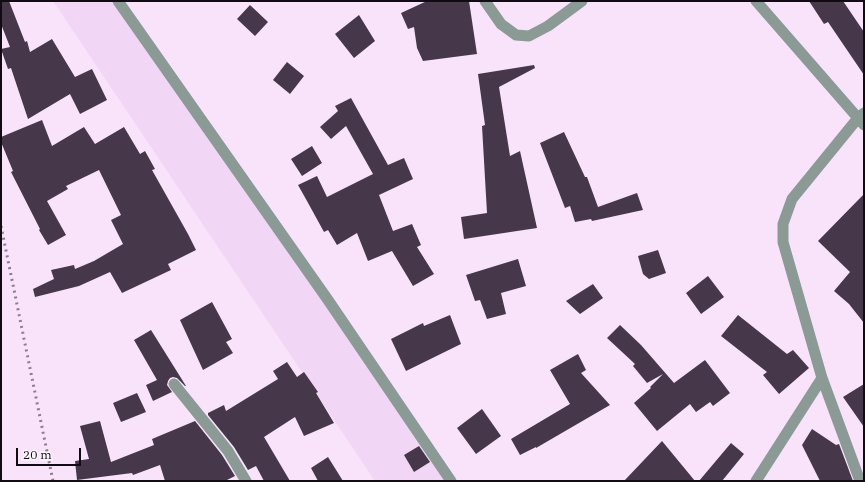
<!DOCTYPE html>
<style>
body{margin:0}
#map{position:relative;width:865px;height:482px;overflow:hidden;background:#f8e3fb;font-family:"IBM Plex Serif",serif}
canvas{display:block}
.frame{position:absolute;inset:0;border:2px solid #120b13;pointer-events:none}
.scale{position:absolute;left:16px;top:448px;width:65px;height:18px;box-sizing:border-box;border:2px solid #120b13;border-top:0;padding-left:5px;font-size:12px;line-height:14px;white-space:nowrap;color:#120b13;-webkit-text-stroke:3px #fdf5ff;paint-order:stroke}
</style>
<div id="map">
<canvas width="865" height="482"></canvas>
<div class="frame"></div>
<div class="scale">20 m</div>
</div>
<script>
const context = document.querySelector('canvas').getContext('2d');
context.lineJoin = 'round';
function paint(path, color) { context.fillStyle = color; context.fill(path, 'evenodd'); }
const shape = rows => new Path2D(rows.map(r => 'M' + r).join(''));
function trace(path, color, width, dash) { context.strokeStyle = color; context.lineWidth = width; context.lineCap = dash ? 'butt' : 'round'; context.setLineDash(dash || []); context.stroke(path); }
paint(shape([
 [53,1,120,1,447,481,375,481]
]), '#f1d7f5');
paint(shape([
 [1,1,9,1,25,42,27,41,30,52,52,39,75,77,92,69,107,100,80,114,70,94,28,119,11,68,8,69,1,49,10,47,1,24],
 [427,1,469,1,477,54,423,61,417,48,414,27,408,29,401,13],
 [809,1,843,1,864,32,864,75,828,22,824,24],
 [250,5,268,22,255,36,237,19],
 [359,15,375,41,354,58,335,34],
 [287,62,304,76,290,94,273,80],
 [534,65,535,68,499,87,510,156,520,151,537,228,464,239,461,217,487,213,482,126,485,125,478,74],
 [351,98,388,165,404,158,413,179,379,195,393,231,412,224,421,245,417,247,434,274,413,286,392,251,368,261,357,233,337,245,328,230,324,232,307,201,298,185,317,176,327,197,373,174,346,126,331,139,320,127,338,111,335,106],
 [42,120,52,146,84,127,95,144,124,127,140,154,145,151,155,169,152,170,188,234,196,250,168,264,171,270,122,293,110,272,79,286,35,297,33,289,54,279,51,270,74,265,75,269,94,261,123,244,111,220,121,215,99,170,66,186,68,189,47,201,66,235,48,245,39,230,40,229,11,172,13,171,1,142,1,137],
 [564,132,585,177,587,177,598,207,637,193,643,210,592,221,591,219,575,222,570,206,565,208,540,143],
 [312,146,322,163,302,176,291,159],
 [864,194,864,323,849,304,834,291,850,272,818,241],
 [658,250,666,273,649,279,643,274,638,256],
 [518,259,526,286,501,293,506,314,487,319,480,300,475,301,466,275],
 [708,276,724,297,701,314,686,293],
 [593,284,603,298,580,314,566,301],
 [212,302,232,339,226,342,233,353,203,370,180,320],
 [450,315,461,344,406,371,391,339,423,323,424,326],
 [738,315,787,354,793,350,809,368,779,394,763,375,767,372,721,336],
 [620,325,641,345,674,383,705,360,730,393,713,406,710,402,696,412,690,404,657,431,634,403,651,388,650,387,663,374,647,383,633,366,635,364,607,338],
 [151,330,186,386,185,386,177,378,173,377,170,378,168,381,167,385,172,392,153,401,146,385,157,380,134,340],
 [578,354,586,370,581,373,610,405,536,448,536,447,520,455,511,439,570,404,550,370],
 [287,362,297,377,304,372,318,392,316,393,334,423,304,436,295,417,264,437,290,481,264,481,256,466,248,470,234,447,208,415,208,413,224,405,226,411,278,379,273,371],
 [864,384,864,427,843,397],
 [137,393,146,412,121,422,113,403],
 [482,409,501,436,476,454,457,428],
 [100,421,111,462,154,445,152,439,195,421,222,455,235,476,225,481,165,481,160,465,133,475,132,473,77,480,75,461,89,459,80,426],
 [812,429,836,445,839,444,853,481,820,481,802,445],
 [662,441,695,481,624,481],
 [731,443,744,454,722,481,699,481],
 [419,446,430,462,414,472,404,455],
 [328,457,343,481,318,481,311,468]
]), '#47374a');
trace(shape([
 [118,1,328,300,451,481],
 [485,1,501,24,516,35,529,36,548,26,582,1],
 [756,1,864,125],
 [174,384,228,451,246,481],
 [756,481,822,378],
 [860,481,822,378,783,242,783,224,792,199,858,118,864,113]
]), '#8c9a96', 11);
trace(shape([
 [1,226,53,481]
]), '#8d7e8f', 3, [2, 4]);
</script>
